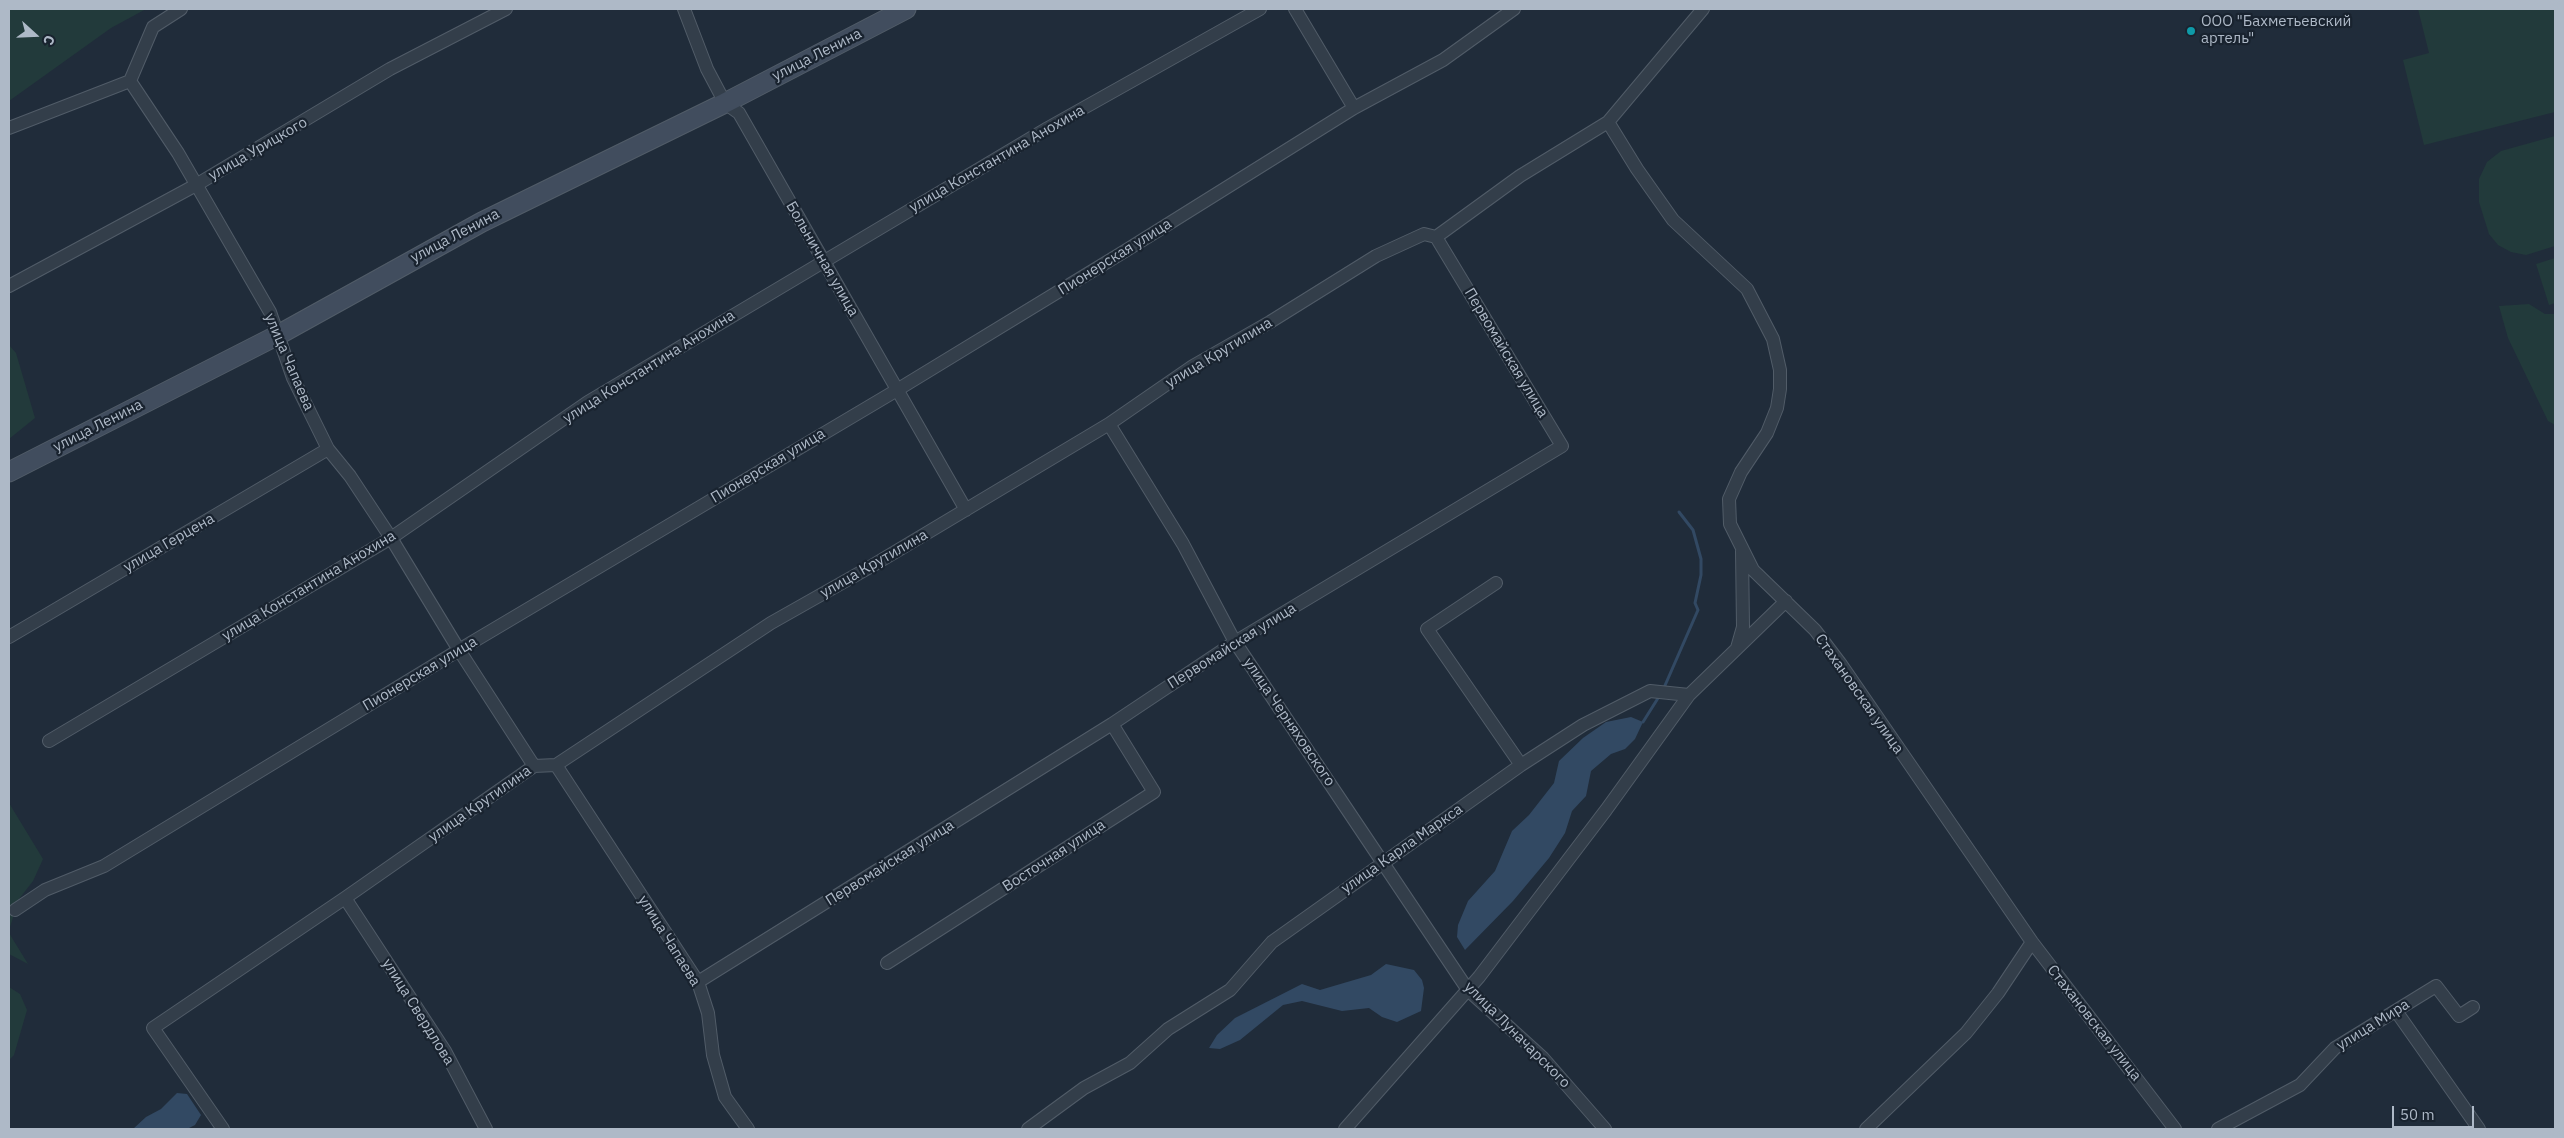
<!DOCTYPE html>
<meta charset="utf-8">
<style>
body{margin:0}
#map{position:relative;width:2564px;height:1138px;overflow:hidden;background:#202c3a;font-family:"IBM Plex Sans",sans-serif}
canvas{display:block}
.frame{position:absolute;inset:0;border:10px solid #aeb9c7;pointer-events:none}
.north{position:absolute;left:10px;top:10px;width:50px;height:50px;-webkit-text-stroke:4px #19232f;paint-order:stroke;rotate:110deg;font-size:14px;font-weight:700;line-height:20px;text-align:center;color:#aeb9c7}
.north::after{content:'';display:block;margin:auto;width:18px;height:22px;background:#aeb9c7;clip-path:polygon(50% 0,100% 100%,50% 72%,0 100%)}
.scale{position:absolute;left:2392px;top:1106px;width:82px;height:22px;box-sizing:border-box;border:2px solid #aeb9c7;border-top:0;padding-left:6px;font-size:15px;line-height:18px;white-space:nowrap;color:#aeb9c7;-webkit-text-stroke:4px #19232f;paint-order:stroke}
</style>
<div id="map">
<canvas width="2564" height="1138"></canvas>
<div class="frame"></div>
<div class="north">С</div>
<div class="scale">50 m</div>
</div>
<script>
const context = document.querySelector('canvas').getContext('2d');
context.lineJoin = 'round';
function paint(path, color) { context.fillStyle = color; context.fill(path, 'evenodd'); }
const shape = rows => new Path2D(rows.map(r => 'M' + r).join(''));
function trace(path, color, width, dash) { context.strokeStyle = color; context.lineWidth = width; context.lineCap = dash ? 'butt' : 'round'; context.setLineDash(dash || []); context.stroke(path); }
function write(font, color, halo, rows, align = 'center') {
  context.font = font + ' "IBM Plex Sans",sans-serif'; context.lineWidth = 4.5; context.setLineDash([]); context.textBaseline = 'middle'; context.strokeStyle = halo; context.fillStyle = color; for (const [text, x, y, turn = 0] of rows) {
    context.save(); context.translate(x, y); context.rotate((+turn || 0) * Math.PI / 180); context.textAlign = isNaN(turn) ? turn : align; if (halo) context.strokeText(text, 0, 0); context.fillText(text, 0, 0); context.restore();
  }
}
paint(shape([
 [9,9,146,9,111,28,9,101],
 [2418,9,2555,9,2555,112,2424,145,2403,60,2429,53],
 [2555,136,2555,246,2526,255,2511,252,2498,245,2489,234,2479,202,2479,179,2487,162,2501,151],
 [2555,258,2555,303,2549,305,2536,264],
 [2529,304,2545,314,2555,314,2555,425,2548,421,2508,338,2499,306],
 [9,345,16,353,35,418,9,439],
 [9,803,43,859,33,881,19,899,9,930],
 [9,933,28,964,9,954],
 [9,987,20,994,27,1010,14,1055,9,1060]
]), '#223a3b');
paint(shape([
 [1631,717,1643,722,1635,739,1625,749,1611,754,1591,771,1586,796,1572,811,1565,833,1549,858,1513,901,1465,950,1457,937,1458,925,1468,901,1495,871,1512,831,1529,815,1554,783,1559,761,1583,738,1606,722],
 [1386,964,1414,970,1422,980,1424,988,1421,1011,1397,1022,1382,1017,1369,1008,1342,1011,1302,1001,1283,1005,1240,1040,1220,1049,1209,1048,1217,1035,1235,1018,1302,984,1320,990,1371,975],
 [177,1093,187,1094,201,1115,195,1125,187,1129,133,1129,146,1117,161,1109]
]), '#324963');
trace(shape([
 [1663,690,1698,610,1695,603,1701,575,1701,559,1693,530,1679,512],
 [1643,722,1660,695]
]), '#324963', 3);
const street = shape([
 [684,9,707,69,725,103,739,113,966,510],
 [1295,9,1354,108],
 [130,81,178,153,270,312,293,378,328,449,350,476,391,538,459,650,534,766],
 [1608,122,1637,169,1673,220,1747,289,1773,339,1780,370,1780,389,1777,408,1767,433,1741,472,1729,499,1730,524,1753,570,1815,630,1840,663,2032,942,2175,1129],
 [9,128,130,81,153,27,181,9],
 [9,286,196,185,390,69,506,9],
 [1109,424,1183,544,1235,642,1468,990,1543,1058,1605,1129],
 [1496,583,1427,629,1521,765],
 [9,637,328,449],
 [1737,648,1743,627,1742,551],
 [49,741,391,538,588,402,1048,128,1260,9],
 [556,765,698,982,708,1013,713,1055,725,1097,748,1129],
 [345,898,445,1051,486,1129],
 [15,910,45,890,104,866,459,650,897,390,1125,251,1354,108,1443,60,1514,9],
 [887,963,1154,792,1112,724],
 [698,982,1112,724,1235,642,1562,446,1436,237],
 [2396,1011,2479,1129],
 [223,1129,153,1028,345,898,534,766,556,765,771,623,870,567,1109,424,1193,366,1270,322,1376,256,1424,234,1436,237,1520,176,1608,122,1703,9],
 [1028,1129,1084,1088,1130,1063,1168,1029,1230,990,1272,942,1521,765,1583,725,1650,691,1689,695,1786,601],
 [1345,1129,1479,977,1606,810,1689,695],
 [1866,1129,1966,1033,1998,993,2032,942],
 [2218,1129,2300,1085,2335,1048,2436,986,2459,1016,2473,1007]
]);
const secondary = shape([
 [9,472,278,335,482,222,725,103,906,9]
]);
trace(street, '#515c68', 14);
trace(secondary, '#515c68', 21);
trace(street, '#333e4a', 12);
trace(secondary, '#414d5e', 19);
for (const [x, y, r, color] of [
 [2191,31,5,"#0f9aa8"]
]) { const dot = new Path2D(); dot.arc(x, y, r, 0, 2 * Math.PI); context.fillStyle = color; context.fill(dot); trace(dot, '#19232f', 2); }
write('15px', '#aeb9c7', '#19232f', [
 ["ООО \"Бахметьевский",2201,22],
 ["артель\"",2201,39]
], 'left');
write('15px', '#aeb9c7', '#19232f', [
 ["улица Ленина",817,55,-27],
 ["улица Урицкого",258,149,-30],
 ["улица Константина Анохина",997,159,-30],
 ["улица Ленина",455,236,-28],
 ["Пионерская улица",1115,257,-32],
 ["Больничная улица",822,259,60],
 ["улица Крутилина",1219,353,-31],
 ["Первомайская улица",1506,353,59],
 ["улица Чапаева",289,362,67],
 ["улица Константина Анохина",649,367,-32],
 ["улица Ленина",98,426,-27],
 ["Пионерская улица",768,466,-31],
 ["улица Герцена",169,543,-30],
 ["улица Крутилина",874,564,-30],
 ["улица Константина Анохина",309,586,-31],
 ["Первомайская улица",1232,646,-32],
 ["Пионерская улица",420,674,-31],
 ["Стахановская улица",1859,694,55],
 ["улица Черняховского",1289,722,56],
 ["улица Крутилина",480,804,-35],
 ["улица Карла Маркса",1402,849,-35],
 ["Восточная улица",1054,856,-33],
 ["Первомайская улица",890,863,-32],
 ["улица Чапаева",669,941,58],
 ["улица Свердлова",418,1012,58],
 ["Стахановская улица",2094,1023,52],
 ["улица Мира",2373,1025,-32],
 ["улица Луначарского",1517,1035,45]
]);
</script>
